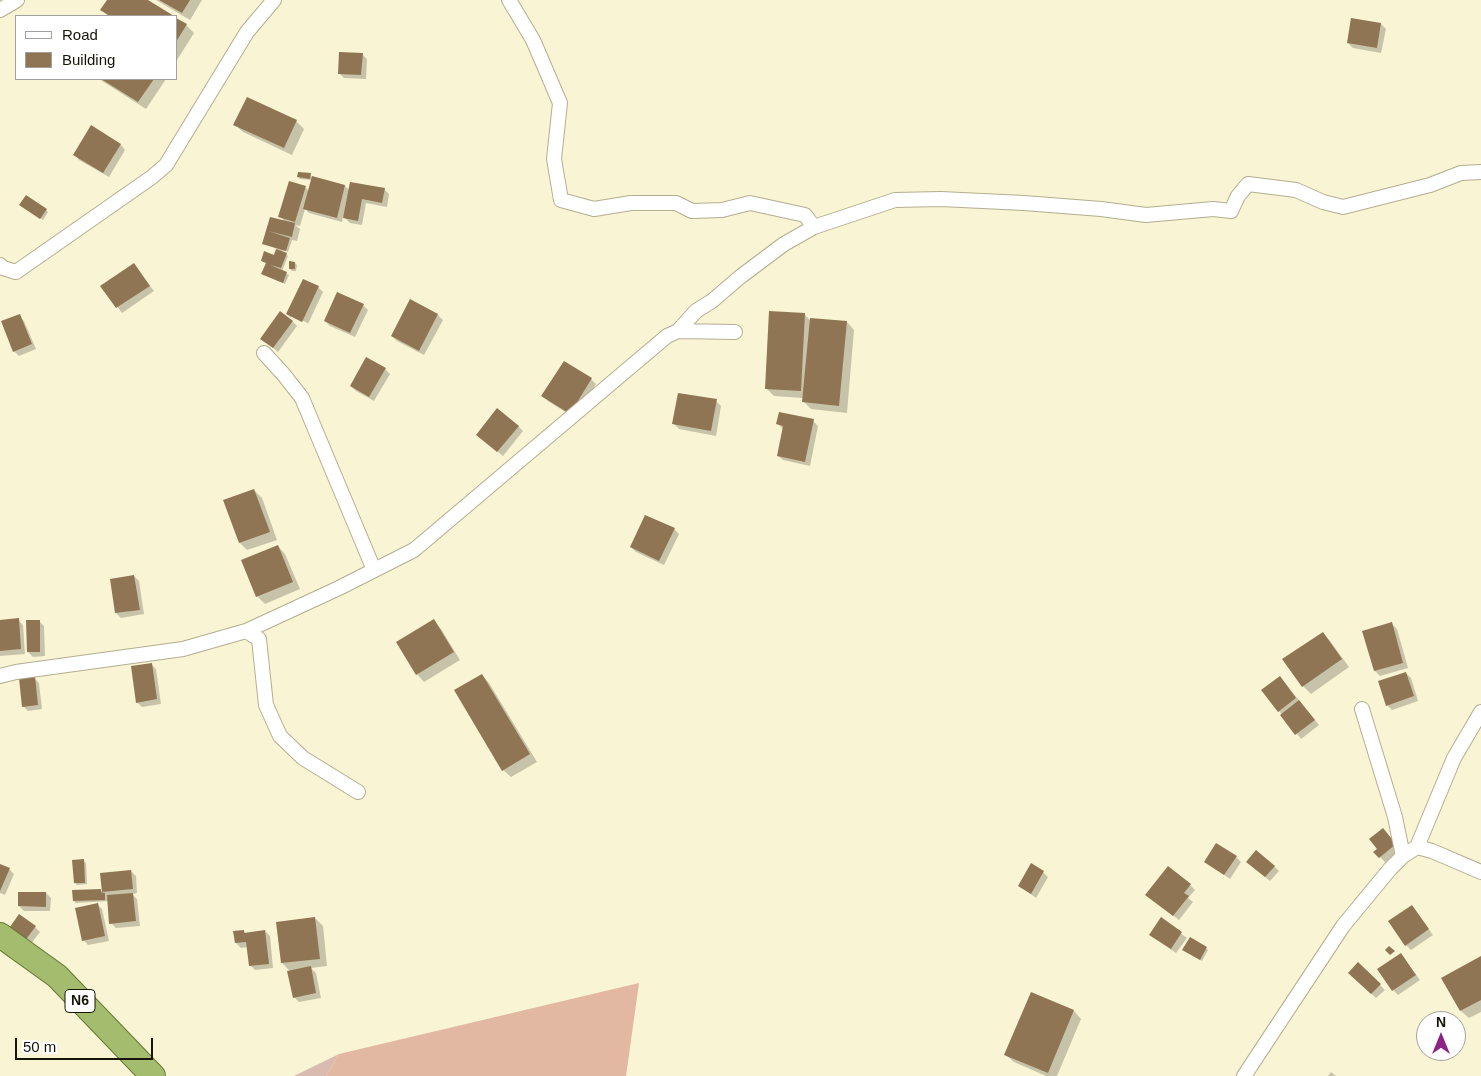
<!DOCTYPE html>
<style>
body{margin:0}
#map{position:relative;width:1481px;height:1076px;overflow:hidden;background:#f9f4d4;font-family:Helvetica,sans-serif}
canvas{display:block}
.legend{position:absolute;left:15px;top:15px;width:162px;height:65px;box-sizing:border-box;background:#fff;border:1px solid #a2a19d;margin:0;padding:6px 9px;list-style:none;font-size:15px;color:#161409}
.legend li{display:flex;align-items:center;gap:10px;height:25px}
.legend b{width:25px;border:1px solid #a2a19d}
.north{position:absolute;left:1416px;top:1011px;width:50px;height:50px;box-sizing:border-box;background:#fff;border:1px solid #a2a19d;border-radius:50%;rotate:0deg;font-size:14px;font-weight:700;line-height:20px;text-align:center;color:#161409}
.north::after{content:'';display:block;margin:auto;width:18px;height:22px;background:#8d2287;clip-path:polygon(50% 0,100% 100%,50% 72%,0 100%)}
.scale{position:absolute;left:15px;top:1038px;width:138px;height:22px;box-sizing:border-box;border:2px solid #161409;border-top:0;padding-left:6px;font-size:15px;line-height:18px;white-space:nowrap;color:#161409;-webkit-text-stroke:4px #fff;paint-order:stroke}
</style>
<div id="map">
<canvas width="1481" height="1076"></canvas>
<ul class="legend">
<li><b style="height:6px;background:#fff"></b>Road</li>
<li><b style="height:14px;background:#8f7553"></b>Building</li>
</ul>
<div class="north">N</div>
<div class="scale">50 m</div>
</div>
<script>
const context = document.querySelector('canvas').getContext('2d');
context.lineJoin = 'round';
function paint(path, color) { context.fillStyle = color; context.fill(path, 'evenodd'); }
const shape = rows => new Path2D(rows.map(r => 'M' + r).join(''));
function trace(path, color, width, dash) { context.strokeStyle = color; context.lineWidth = width; context.lineCap = dash ? 'butt' : 'round'; context.setLineDash(dash || []); context.stroke(path); }
function write(font, color, halo, rows, align = 'center') {
  context.font = font + ' Helvetica,sans-serif'; context.lineWidth = 4; context.setLineDash([]); context.textBaseline = 'middle'; context.strokeStyle = halo; context.fillStyle = color; for (const [text, x, y, turn = 0] of rows) {
    context.save(); context.translate(x, y); context.rotate((+turn || 0) * Math.PI / 180); context.textAlign = isNaN(turn) ? turn : align; if (halo) context.strokeText(text, 0, 0); context.fillText(text, 0, 0); context.restore();
  }
}
paint(shape([
 [339,1054,326,1076,294,1076]
]), '#d9bcaf');
paint(shape([
 [639,983,626,1076,326,1076,339,1054]
]), '#e3b8a3');
paint(shape([
 [108,0,145,0,172,16,108,16,102,10],
 [156,0,202,0,190,20],
 [176,19,186,25,194,33,177,60],
 [1381,24,1386,29,1381,53,1353,48,1348,43],
 [362,54,367,59,366,79,344,78,339,73],
 [99,79,166,79,146,109],
 [296,121,304,129,292,155,243,132,235,125],
 [121,145,125,150,109,177,79,160,75,155],
 [310,174,312,178,345,186,350,191,384,189,389,194,387,207,366,203,362,225,350,223,343,216,342,222,309,213,305,209,300,226,295,225,300,229,297,241,292,240,288,252,282,250,288,256,282,271,289,275,285,284,262,274,267,263,262,260,274,257,277,249,263,243,271,234,268,230,285,222,280,216,290,183,306,188,309,191,312,180,300,179,298,177],
 [23,207,46,210,48,212,43,220],
 [295,263,297,265,296,271,292,271,290,269],
 [134,265,154,291,122,313,102,286],
 [318,287,323,292,307,326,292,318,307,326,308,323,291,316,291,318,287,314],
 [411,301,438,315,443,320,424,355,397,341,392,336],
 [363,305,368,310,355,337,330,326,325,321],
 [805,315,811,321,847,322,854,330,847,413,811,409,803,401,803,398,774,396,766,388],
 [19,316,24,321,36,349,19,356,14,351],
 [293,322,297,326,278,352,262,339],
 [385,369,390,374,374,401,356,391,351,386],
 [591,379,596,384,575,418,548,401,543,396],
 [716,401,721,406,716,436,679,429,674,424],
 [813,421,818,426,810,466,783,460,778,456,783,429,778,424],
 [518,426,523,431,503,456,482,439],
 [254,490,262,498,277,540,247,550,240,543],
 [674,529,679,534,664,565,636,552,631,547],
 [278,546,285,554,300,589,265,604,257,596],
 [134,576,139,581,144,614,121,618,116,613],
 [18,620,23,625,25,654,0,656,0,621],
 [39,621,44,626,45,656,33,657,28,652],
 [434,621,441,629,460,660,424,682,417,674],
 [1392,624,1397,629,1408,668,1380,676,1375,671,1364,632],
 [1323,633,1330,641,1349,667,1311,694,1303,686],
 [151,664,156,669,161,704,142,707,137,702],
 [1406,673,1411,678,1418,701,1392,710,1387,705],
 [482,675,489,683,537,762,511,777,503,770],
 [34,678,39,683,42,709,28,711,23,706],
 [1285,683,1319,725,1301,739,1279,711],
 [1387,835,1400,850,1385,862,1375,852],
 [1236,857,1241,862,1230,879,1206,862],
 [83,861,86,863,87,884,77,885,75,883],
 [1247,862,1274,866,1279,871,1270,881],
 [0,865,9,869,14,874,5,895,0,893],
 [131,871,136,876,137,893,132,894,137,899,140,926,116,928,111,923,109,901,76,903,74,901,100,890,104,893,102,874],
 [1043,872,1048,877,1036,898,1020,886],
 [1190,885,1195,890,1188,898,1193,902,1179,920,1152,899],
 [46,893,51,898,50,911,24,911,19,906],
 [97,904,102,909,109,941,88,945,84,940],
 [1412,907,1433,935,1411,950,1406,945],
 [315,918,323,926,327,966,311,968,316,973,321,998,299,1002,294,997,291,972,282,963],
 [1161,919,1187,938,1176,953,1150,935],
 [35,927,40,932,26,950,11,939],
 [244,931,246,934,265,931,270,936,273,968,255,970,250,965,248,947,241,948,236,943],
 [1206,948,1208,950,1202,961,1186,951],
 [1401,955,1420,980,1398,995,1393,990],
 [1481,957,1481,1012,1469,1018,1461,1011,1443,979],
 [1358,964,1385,990,1376,998,1349,973],
 [1032,994,1074,1011,1081,1019,1057,1076,1046,1076,1014,1062,1006,1055],
 [1331,1072,1336,1076,1328,1076]
]), '#0003');
paint(shape([
 [107,0,148,0,174,16,110,16,100,10],
 [159,0,190,0,182,13],
 [176,18,187,24,176,42],
 [1351,18,1381,23,1377,48,1347,43],
 [339,52,363,53,361,75,338,74],
 [101,79,154,79,138,102],
 [247,97,297,120,284,148,233,125],
 [91,125,121,144,103,173,73,155],
 [298,172,311,173,310,179,297,177],
 [312,176,345,185,337,218,303,209],
 [289,181,306,186,295,222,278,217],
 [350,182,385,188,382,203,362,199,358,221,343,218],
 [26,195,47,209,40,219,19,205],
 [270,217,295,223,292,237,268,231,290,238,286,251,262,244],
 [276,249,287,253,281,268,270,265,287,272,283,283,261,274,266,263,261,261,264,251,274,255],
 [289,261,295,262,295,269,289,269],
 [134,263,150,286,116,308,100,286],
 [303,279,319,286,302,322,286,314],
 [337,292,364,304,350,333,324,321],
 [410,299,438,314,419,351,391,336],
 [280,311,293,321,273,348,260,339],
 [769,311,805,313,801,391,765,389],
 [20,314,32,344,13,352,1,321],
 [810,318,847,321,839,406,802,402],
 [366,357,386,368,369,397,350,386],
 [564,361,592,378,570,414,541,396],
 [678,393,717,399,711,431,672,424],
 [497,408,519,426,497,452,476,435],
 [779,412,814,419,805,462,777,456,783,426,776,424],
 [254,489,270,532,239,543,223,500],
 [645,515,675,528,659,561,630,547],
 [278,545,293,582,256,597,241,560],
 [134,575,140,610,115,613,110,579],
 [19,618,21,649,0,651,0,620],
 [434,619,454,652,416,675,396,642],
 [26,620,40,620,40,652,27,652],
 [1392,622,1403,663,1374,671,1362,631],
 [1323,632,1342,659,1302,687,1282,659],
 [152,663,157,699,136,703,131,666],
 [1406,672,1414,696,1386,706,1378,681],
 [482,674,530,754,502,771,454,690],
 [35,676,38,705,22,707,19,678],
 [1280,676,1296,698,1278,712,1261,690],
 [1299,700,1315,720,1295,735,1280,715],
 [1383,828,1396,844,1379,858,1373,852,1377,849,1369,839],
 [1216,843,1237,856,1224,875,1204,862],
 [1256,850,1275,866,1265,877,1246,862],
 [84,859,85,883,74,883,72,860],
 [1031,863,1044,871,1031,894,1018,886],
 [0,864,10,868,0,891],
 [1168,866,1191,884,1184,893,1189,896,1173,916,1145,895],
 [131,870,133,889,102,892,100,873],
 [101,889,101,892,105,893,105,900,73,901,72,890],
 [18,892,46,892,46,907,18,906],
 [133,893,136,921,109,924,107,895],
 [98,903,105,936,82,941,75,908],
 [1412,905,1429,929,1405,946,1388,921],
 [19,914,36,926,21,946,5,934],
 [315,917,320,959,281,963,276,922],
 [1161,917,1182,932,1171,949,1149,935],
 [244,930,244,933,265,930,269,964,249,966,246,942,235,943,233,931],
 [1190,937,1207,947,1200,960,1182,950],
 [1389,946,1395,951,1390,955,1385,950],
 [1401,953,1416,975,1392,991,1377,969],
 [1481,956,1481,1000,1460,1011,1441,978],
 [1358,962,1381,984,1371,994,1348,973],
 [311,966,316,993,293,998,287,971],
 [1031,992,1074,1010,1048,1073,1004,1055]
]), '#8f7553');
const minor = shape([
 [509,0,533,40,560,103,554,159,561,200,594,209,631,203,676,203,692,211,722,210,750,203,805,215,814,227],
 [0,10,17,0],
 [0,265,3,268,16,272,152,177,166,165,247,32,274,0],
 [678,331,696,311,712,301,740,277,784,244,814,227,895,200,941,199,1024,203,1101,209,1146,215,1213,209,1231,211,1238,196,1248,184,1296,190,1323,202,1343,207,1430,185,1461,173,1481,172],
 [264,353,284,375,302,398,374,570],
 [246,631,259,639,266,705,280,736,303,758,358,792],
 [0,676,16,672,183,649,246,631,339,588,414,550,667,336,678,331,735,332],
 [1362,709,1395,817,1403,856],
 [1417,847,1432,851,1481,872],
 [1244,1076,1343,926,1390,869,1403,856,1417,847,1454,758,1481,712]
]);
const trunk = shape([
 [0,935,57,976,153,1076]
]);
trace(minor, '#b3ae90', 16);
trace(trunk, '#637733', 26);
trace(minor, '#fff', 14);
trace(trunk, '#a4bc6e', 24);
for (const [x, y, w] of [
 [80,1001,30]
]) { const box = new Path2D(); box.roundRect(x - w / 2, y - 11.5, w, 23, 4); context.fillStyle = '#fff'; context.fill(box); trace(box, '#161409', 1); }
write('bold 14px', '#161409', null, [
 ["N6",80,1001]
]);
</script>
